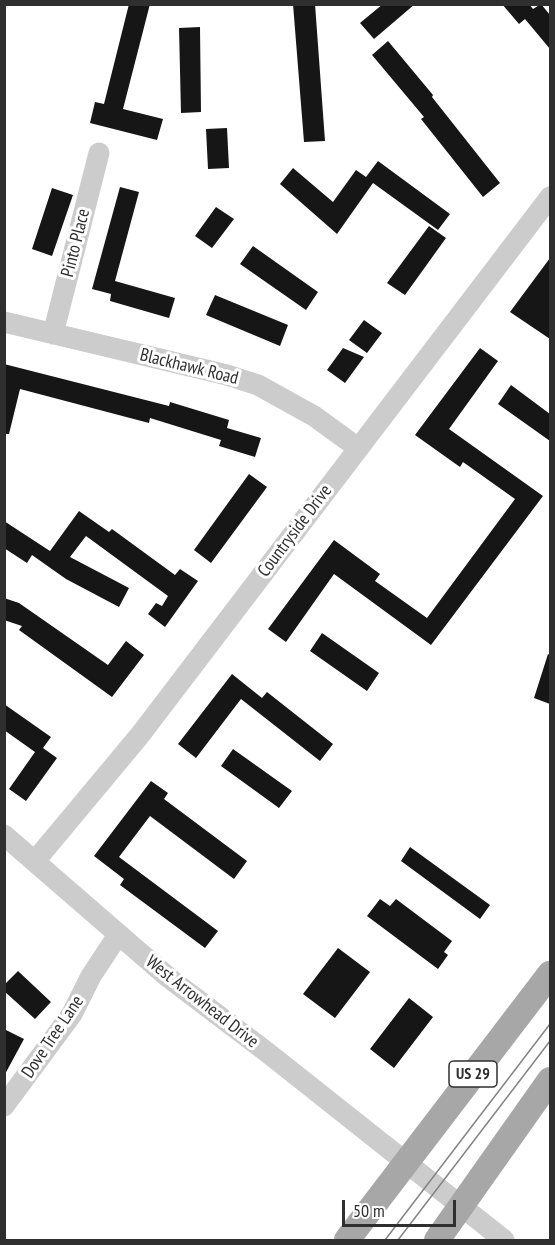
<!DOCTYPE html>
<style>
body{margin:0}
#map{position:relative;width:555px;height:1245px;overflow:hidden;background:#fff;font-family:"PT Sans Narrow",sans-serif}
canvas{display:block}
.frame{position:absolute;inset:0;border:6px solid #2f2f2f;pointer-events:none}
.scale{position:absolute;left:342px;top:1200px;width:114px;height:27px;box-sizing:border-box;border:3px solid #2f2f2f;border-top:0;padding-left:8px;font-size:18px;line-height:21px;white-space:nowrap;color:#2f2f2f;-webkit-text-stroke:4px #fff;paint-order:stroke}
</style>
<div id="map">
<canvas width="555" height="1245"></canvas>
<div class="frame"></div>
<div class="scale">50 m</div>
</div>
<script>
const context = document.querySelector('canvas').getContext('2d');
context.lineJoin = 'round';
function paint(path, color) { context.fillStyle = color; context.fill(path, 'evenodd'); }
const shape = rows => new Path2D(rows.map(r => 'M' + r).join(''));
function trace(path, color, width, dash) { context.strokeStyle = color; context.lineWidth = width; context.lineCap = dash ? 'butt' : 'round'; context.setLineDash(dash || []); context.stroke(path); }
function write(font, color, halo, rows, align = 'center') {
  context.font = font + ' "PT Sans Narrow",sans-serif'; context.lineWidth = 6; context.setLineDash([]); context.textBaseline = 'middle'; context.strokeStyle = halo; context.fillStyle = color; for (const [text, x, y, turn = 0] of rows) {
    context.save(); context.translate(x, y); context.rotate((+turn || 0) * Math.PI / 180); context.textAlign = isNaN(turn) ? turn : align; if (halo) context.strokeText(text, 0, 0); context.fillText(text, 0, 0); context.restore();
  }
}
paint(shape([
 [129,4,150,4,123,109,163,119,157,140,90,123,95,102,104,104],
 [293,4,315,4,325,141,304,142],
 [383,4,415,4,374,39,360,23],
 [502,4,529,4,533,9,541,4,550,15,550,49,525,19,519,24],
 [200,27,201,112,181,113,179,28],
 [388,41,433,95,432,97,500,183,483,197,421,119,424,117,372,55],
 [227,128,229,168,208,169,206,129],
 [378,161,450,214,438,230,373,183,337,234,280,184,293,168,333,202,356,170,366,177],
 [120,187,139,192,115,281,175,298,169,318,110,301,111,294,92,289],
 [52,188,73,195,52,256,32,249],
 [216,207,234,219,212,248,195,236],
 [429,226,446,238,405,295,387,283],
 [253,246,318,292,306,310,240,264],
 [550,258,550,339,510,312],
 [215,295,288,325,280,346,206,315],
 [364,320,382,333,367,353,349,340],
 [343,348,364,357,345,383,327,370],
 [480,348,498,361,449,429,543,496,431,645,334,574,286,642,268,629,334,540,380,574,375,581,427,618,515,499,463,462,460,467,415,435],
 [4,364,169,406,170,402,229,420,227,428,261,438,255,457,219,446,221,440,150,418,149,423,20,389,9,434,4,434],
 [511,385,550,414,550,441,498,404],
 [249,474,267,487,211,563,194,550],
 [79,511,109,532,112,529,175,575,180,569,198,581,165,627,148,614,156,603,162,606,168,596,86,536,70,557,129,588,119,607,66,579,32,555,27,563,4,548,4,521,50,551],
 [4,598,19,603,108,665,126,641,144,655,112,697,19,630,22,626,4,620],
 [322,633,379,673,367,691,310,651],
 [548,654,550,655,550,704,534,698],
 [232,674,262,698,267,692,333,744,320,761,241,699,196,758,178,744],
 [4,704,51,737,43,748,57,758,26,801,9,789,35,752,4,730],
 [233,749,292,791,279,808,221,766],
 [151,781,168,793,164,799,247,861,234,879,150,816,119,857,218,931,205,948,120,885,124,879,94,856],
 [410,847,490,905,480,919,401,861],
 [380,899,390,906,396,899,452,941,444,952,448,955,438,969,367,916],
 [338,948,370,972,335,1018,303,994],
 [18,971,51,1002,35,1019,4,991,4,985],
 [409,998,433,1017,394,1068,370,1049],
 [4,1029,24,1039,4,1076]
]), '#161616');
trace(shape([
 [4,322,227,375,258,385,314,416,358,448],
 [53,334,99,153],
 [4,835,169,978,268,1053,504,1240],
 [35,861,140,735,550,197],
 [4,1106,72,1014,91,976,118,935]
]), '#ccc', 21);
trace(shape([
 [347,1240,550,974],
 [437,1240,550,1080]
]), '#a7a7a7', 26);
trace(shape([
 [385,1240,550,1024],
 [398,1240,550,1041]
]), '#848484', 1.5);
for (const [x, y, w] of [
 [473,1074,48]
]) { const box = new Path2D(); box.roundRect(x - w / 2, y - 13, w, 26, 4.5); context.fillStyle = '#fff'; context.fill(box); trace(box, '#2f2f2f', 1.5); }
write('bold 16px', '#2f2f2f', null, [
 ["US 29",473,1074]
]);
write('18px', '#2f2f2f', '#fff', [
 ["Pinto Place",76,243,-76],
 ["Blackhawk Road",189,367,14],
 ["Countryside Drive",295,531,-53],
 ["West Arrowhead Drive",202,1002,38],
 ["Dove Tree Lane",53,1037,-56]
]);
</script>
